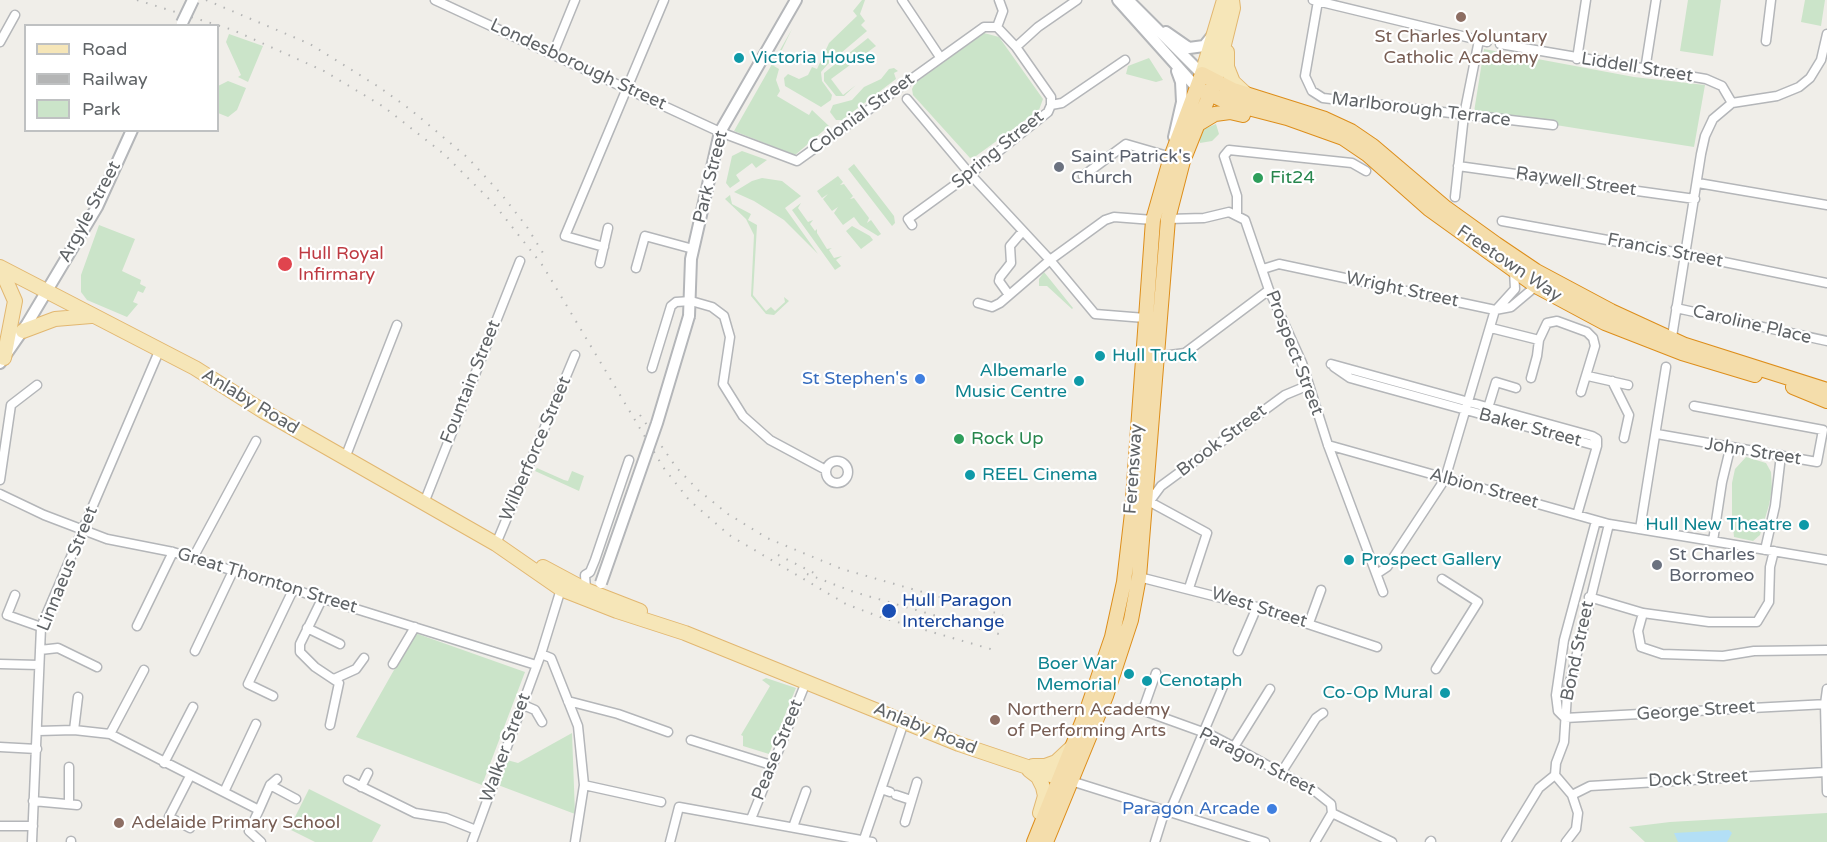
<!DOCTYPE html>
<style>
body{margin:0}
#map{position:relative;width:1827px;height:842px;overflow:hidden;background:#f0eee9;font-family:"Varela Round",sans-serif}
canvas{display:block}
.legend{position:absolute;left:24px;top:24px;width:195px;height:108px;box-sizing:border-box;background:#fff;border:2px solid #bfc1c2;margin:0;padding:8px 10px;list-style:none;font-size:18px;color:#606467}
.legend li{display:flex;align-items:center;gap:12px;height:30px}
.legend b{width:30px;border:2px solid #bfc1c2}
</style>
<div id="map">
<canvas width="1827" height="842"></canvas>
<ul class="legend">
<li><b style="height:8px;background:#f6e6b8"></b>Road</li>
<li><b style="height:8px;background:#b4b5b5"></b>Railway</li>
<li><b style="height:16px;background:#cbe4c9"></b>Park</li>
</ul>
</div>
<script>
const context = document.querySelector('canvas').getContext('2d');
context.lineJoin = 'round';
function paint(path, color) { context.fillStyle = color; context.fill(path, 'evenodd'); }
const shape = rows => new Path2D(rows.map(r => 'M' + r).join(''));
function trace(path, color, width, dash) { context.strokeStyle = color; context.lineWidth = width; context.lineCap = dash ? 'butt' : 'round'; context.setLineDash(dash || []); context.stroke(path); }
function write(font, color, halo, rows, align = 'center') {
  context.font = font + ' "Varela Round",sans-serif'; context.lineWidth = 4.5; context.setLineDash([]); context.textBaseline = 'middle'; context.strokeStyle = halo; context.fillStyle = color; for (const [text, x, y, turn = 0] of rows) {
    context.save(); context.translate(x, y); context.rotate((+turn || 0) * Math.PI / 180); context.textAlign = isNaN(turn) ? turn : align; if (halo) context.strokeText(text, 0, 0); context.fillText(text, 0, 0); context.restore();
  }
}
paint(shape([
 [862,0,865,0,860,14,865,21,861,25,867,31,828,64,821,72,822,81,832,95,831,100,821,107,785,86,784,78,788,74,799,79,808,75,812,67,817,69,829,43,857,16,853,11],
 [1688,0,1721,0,1713,56,1680,51],
 [1805,0,1825,0,1821,26,1801,22],
 [792,29,774,66,779,69,776,80,780,91,777,96,809,115,812,110,829,126,795,155,734,131],
 [984,33,999,37,1043,99,1039,110,976,156,970,158,913,95,912,89,915,83],
 [229,34,263,46,248,82,238,77,241,75,226,42],
 [868,38,876,46,831,79,843,95,856,85,844,96,836,96,824,81,824,73],
 [1484,49,1634,77,1705,85,1694,147,1474,112],
 [1149,58,1163,80,1156,82,1126,74,1128,66],
 [894,68,898,71,894,73,896,79,842,120,836,120,830,112,833,105,852,100,864,87,881,79,889,69],
 [228,81,246,88,237,110,228,117,218,113,218,86],
 [1216,124,1219,134,1212,141,1200,143,1200,136,1204,129],
 [742,151,767,160,756,168,752,163,736,175,740,181,730,188,726,183,732,156],
 [854,164,894,216,895,223,892,226,848,169],
 [838,176,843,182,840,185,844,184,853,196,850,199,854,198,869,218,867,223,871,220,881,234,878,236,860,225,854,217,843,225,834,213,838,207,832,211,823,199,828,194,822,198,817,191],
 [762,178,782,181,801,196,785,208,818,254,784,220,754,201,734,192,752,181],
 [730,195,732,204,751,214,748,220,757,225,753,295,766,311,771,307,775,311,785,302,784,297,789,301,774,315,766,314,751,296,754,235,746,219,725,199],
 [801,203,798,208,808,222,813,220,810,224,815,231,817,229,817,233,827,249,832,248,829,250,834,258,842,256,836,260,841,266,835,270,792,210],
 [99,225,135,239,122,271,141,280,140,284,146,287,143,293,138,291,133,302,138,304,127,317,87,300,81,292,81,275],
 [852,226,870,236,873,240,861,249,846,231],
 [1044,272,1073,308,1072,309,1047,286,1039,286,1039,279],
 [1746,457,1766,463,1771,472,1772,489,1769,505,1760,535,1753,541,1734,537,1732,517,1732,483,1735,469],
 [537,468,564,480,568,481,572,471,584,476,579,491,535,471],
 [415,633,525,672,482,785,356,737],
 [766,678,796,688,769,754,743,746,743,736,741,735,770,686,762,680],
 [572,733,575,814,498,785,507,760,518,763],
 [309,789,381,825,372,842,315,842,289,829],
 [1827,813,1827,842,1645,842,1629,827,1670,822]
]), '#cbe4c9');
paint(shape([
 [1729,830,1732,833,1727,842,1678,842,1674,833]
]), '#b3dff6');
const minor = shape([
 [435,0,720,132,797,161,984,27,997,27],
 [902,0,940,57],
 [1313,0,1487,42],
 [1318,1,1305,76,1312,91,1323,98,1553,125],
 [997,27,1016,47,1051,97,1051,105],
 [997,27,1003,11,999,0],
 [1766,41,1771,0],
 [0,42,15,15],
 [1500,44,1706,79,1722,86,1732,103],
 [1016,47,1038,27,1077,0],
 [553,54,575,0],
 [1577,59,1586,0],
 [1645,70,1656,0],
 [907,99,970,174,1050,260,1095,314,1145,318],
 [1458,166,1695,199],
 [1083,176,1126,144,1171,157],
 [1698,183,1827,205],
 [1455,197,1464,115,1479,40],
 [1237,215,1237,196,1224,156,1229,150,1352,163,1366,171],
 [1168,219,1204,218,1229,212,1245,220,1269,290,1302,363,1328,445,1383,592],
 [1502,221,1685,254,1827,283],
 [912,225,908,219,970,174,1048,112,1051,105,1062,103,1125,60],
 [604,247,565,236,664,0],
 [600,263,608,228],
 [636,268,645,236,693,249],
 [1263,269,1279,264,1495,310,1511,307,1536,286],
 [1009,295,999,281,1000,277,1011,263,1010,246,1022,232],
 [978,303,992,307,1000,303,1050,260,1105,220,1114,217,1153,220],
 [1676,308,1827,341],
 [1496,310,1515,289,1514,271],
 [1491,328,1539,340,1547,323,1557,321,1587,332,1593,338,1595,346,1581,392],
 [1671,343,1701,154,1705,136,1713,119,1732,103,1777,96,1799,87,1810,78,1821,60,1827,34],
 [1155,357,1185,353,1269,290],
 [1331,364,1592,436,1597,439,1597,446,1577,515],
 [1334,367,1350,378,1375,385,1597,446],
 [652,368,671,306,676,302,691,301,712,307,724,316,730,337,723,384,743,416,770,440,826,470],
 [1588,376,1628,385],
 [1531,378,1537,356,1539,340],
 [1612,381,1629,415,1624,438],
 [1488,408,1496,382,1516,388],
 [1657,434,1817,462,1823,430,1694,406],
 [1328,445,1609,524,1827,560],
 [345,458,397,325],
 '826 472a11 11 0 1 1 22 0a11 11 0 1 1-22 0Z',
 [0,480,11,405,37,385],
 [0,494,44,515,107,539,173,552,536,665],
 [1150,502,1207,533,1189,588],
 [424,503,520,261],
 [1147,505,1161,486,1285,395,1309,385],
 [1640,529,1666,367],
 [1713,541,1722,482,1730,449],
 [496,544,575,355],
 [1765,550,1775,506,1781,455],
 [193,558,256,441],
 [1378,573,1387,567,1445,479,1495,310],
 [1139,577,1257,607,1377,647],
 [586,590,585,575,590,572,595,560,629,460],
 [15,595,7,615,41,627],
 [1589,597,1643,613,1709,622,1757,622,1769,602,1770,567,1774,551],
 [322,599,300,644,300,652,315,667,339,683,330,725],
 [1643,613,1638,631,1641,647,1662,654,1723,656,1754,651,1827,650],
 [1309,623,1321,590],
 [137,626,173,552],
 [307,628,340,644],
 [40,650,58,648,97,667],
 [195,651,233,571],
 [1238,651,1257,607],
 [541,654,551,658,578,726,584,785,575,842],
 [0,664,39,665],
 [393,664,415,627],
 [1436,669,1478,602,1442,579],
 [334,679,356,669,364,658],
 [1827,689,1825,704,1827,792],
 [273,696,248,684,293,590],
 [568,701,618,714,668,732],
 [521,704,535,710,542,722],
 [1139,709,1211,735,1234,747,1316,792,1331,804,1332,813],
 [1143,710,1156,673],
 [1565,718,1827,704],
 [1565,718,1558,711,1556,695,1564,640,1596,521],
 [74,730,78,697],
 [38,731,74,730,110,734,259,810,270,785,277,779],
 [110,734,144,670],
 [691,740,771,765],
 [0,747,37,749],
 [1234,747,1270,689],
 [164,763,193,707],
 [1281,773,1316,718,1323,713],
 [1555,775,1556,763,1564,742,1567,694,1609,524],
 [1555,775,1572,795,1578,813,1576,829,1566,842],
 [348,780,415,813,446,818,476,830],
 [1071,781,1265,842],
 [270,785,296,799],
 [584,785,661,802],
 [361,787,368,773],
 [881,789,890,792],
 [224,792,256,724],
 [896,795,911,800],
 [1572,795,1590,786,1826,772],
 [33,801,77,805],
 [69,804,69,767],
 [259,810,249,831,261,842],
 [1170,811,1224,684],
 [1332,813,1392,842],
 [751,819,806,682],
 [905,822,917,782],
 [0,826,33,826],
 [793,827,806,791],
 [190,828,169,817,190,776],
 [32,842,41,627,160,349],
 [71,842,71,841],
 [472,842,541,654,561,589],
 [670,842,679,807,872,842],
 [863,842,904,722],
 [1155,842,1165,810],
 [1315,842,1332,813],
 [1430,842,1431,841],
 [1506,842,1539,788,1555,775]
]);
const tertiary = shape([
 [1118,0,1196,87],
 [1128,0,1202,74],
 [1166,32,1189,48,1204,46,1212,36],
 [1174,137,1182,102,1181,82,1177,71],
 [689,316,691,259,720,132,796,0],
 [0,363,27,324,97,207,132,130]
]);
const primary = shape([
 [1227,52,1227,67,1233,82,1247,95],
 [1202,74,1224,0],
 [1215,81,1233,8,1232,0],
 [0,267,195,368,263,411,496,544,561,589,617,611,685,633,959,744,1069,781],
 [0,267,15,301,4,358],
 [23,331,55,319,91,316],
 [543,567,586,590,640,611],
 [1033,766,1045,766,1056,762,1072,747],
 [1029,770,1038,777,1043,787,1045,796,1040,813]
]);
const trunk = shape([
 [1203,91,1229,103,1287,118,1343,138,1368,155,1429,209,1536,286,1605,323,1682,353,1755,375],
 [1200,123,1215,114,1230,112,1243,115],
 [1793,387,1827,401],
 [1034,842,1087,710,1112,637,1124,582,1132,513,1153,220,1171,157,1202,74,1233,90,1325,119,1351,131,1373,146,1446,208,1496,244,1536,271,1611,311,1685,345,1827,390],
 [1046,842,1106,696,1131,620,1139,577,1168,219,1183,161,1215,81]
]);
trace(minor, '#b4b6b9', 11);
trace(tertiary, '#b4b6b9', 14);
trace(primary, '#e2b770', 16);
trace(trunk, '#dd8e1b', 16);
trace(minor, '#fff', 8);
trace(tertiary, '#fff', 10);
trace(primary, '#f6e6b8', 14);
trace(trunk, '#f4ddab', 14);
trace(shape([
 [137,0,233,30,324,71,384,107,444,154,494,204,543,266,663,467,689,500,729,535,846,604,880,617,994,650],
 [206,0,310,44,379,87,411,110,468,158,502,195,527,227,546,258],
 [640,415,676,467,698,490,728,514,767,538,842,569,1003,615],
 [778,555,816,574],
 [807,574,854,592,999,634]
]), '#b4b5b5', 2, [1.5, 8]);
const tertiaryBridge = shape([
 [182,23,193,0],
 [601,583,657,423,689,316]
]);
trace(tertiaryBridge, '#b4b6b9', 14, []);
trace(tertiaryBridge, '#fff', 10);
for (const [x, y, r, color] of [
 [1461,17,6,"#8d6e63"],
 [739,58,6,"#0f9aa8"],
 [1059,167,6,"#6b7280"],
 [1258,178,6,"#2e9e5b"],
 [285,264,8,"#e0444e"],
 [1100,356,6,"#0f9aa8"],
 [920,379,6,"#3f7fe0"],
 [1079,381,6,"#0f9aa8"],
 [959,439,6,"#2e9e5b"],
 [970,475,6,"#0f9aa8"],
 [1804,525,6,"#0f9aa8"],
 [1349,560,6,"#0f9aa8"],
 [1657,565,6,"#6b7280"],
 [889,611,8,"#1a4fb4"],
 [1129,674,6,"#0f9aa8"],
 [1147,681,6,"#0f9aa8"],
 [1445,693,6,"#0f9aa8"],
 [995,720,6,"#8d6e63"],
 [1272,809,6,"#3f7fe0"],
 [119,823,6,"#8d6e63"]
]) { const dot = new Path2D(); dot.arc(x, y, r, 0, 2 * Math.PI); context.fillStyle = color; context.fill(dot); trace(dot, '#fff', 2); }
write('18px', '#785e54', '#fff', [
 ["St Charles Voluntary",1461,37,"center"],
 ["Catholic Academy",1461,58,"center"],
 ["Northern Academy",1007,710],
 ["of Performing Arts",1007,731],
 ["Adelaide Primary School",131,823]
], 'left');
write('18px', '#0d838f', '#fff', [
 ["Victoria House",751,58],
 ["Hull Truck",1112,356],
 ["Albemarle",1067,371,"right"],
 ["Music Centre",1067,392,"right"],
 ["REEL Cinema",982,475],
 ["Hull New Theatre",1792,525,"right"],
 ["Prospect Gallery",1361,560],
 ["Boer War",1117,664,"right"],
 ["Memorial",1117,685,"right"],
 ["Cenotaph",1159,681],
 ["Co-Op Mural",1433,693,"right"]
], 'left');
write('18px', '#606467', '#fff', [
 ["Londesborough Street",578,65,25],
 ["Liddell Street",1637,68,9],
 ["Marlborough Terrace",1421,110,7],
 ["Colonial Street",862,114,-36],
 ["Spring Street",998,150,-39],
 ["Park Street",711,177,-76],
 ["Raywell Street",1576,182,8],
 ["Argyle Street",90,212,-62],
 ["Francis Street",1665,251,11],
 ["Freetown Way",1509,264,34],
 ["Wright Street",1402,290,12],
 ["Caroline Place",1752,325,13],
 ["Prospect Street",1294,353,69],
 ["Fountain Street",471,382,-68],
 ["Anlaby Road",250,402,31],
 ["Baker Street",1530,428,15],
 ["Brook Street",1222,441,-37],
 ["Wilberforce Street",536,449,-67],
 ["John Street",1753,452,9],
 ["Ferensway",1134,469,-86],
 ["Albion Street",1484,489,15],
 ["Linnaeus Street",68,569,-68],
 ["Great Thornton Street",267,581,17],
 ["West Street",1259,608,17],
 ["Bond Street",1578,651,-78],
 ["George Street",1696,711,-4],
 ["Anlaby Road",925,729,22],
 ["Walker Street",506,748,-70],
 ["Pease Street",778,750,-68],
 ["Paragon Street",1257,762,27],
 ["Dock Street",1698,779,-3]
]);
write('18px', '#5b616d', '#fff', [
 ["Saint Patrick's",1071,157],
 ["Church",1071,178],
 ["St Charles",1669,555],
 ["Borromeo",1669,576]
], 'left');
write('18px', '#27864d', '#fff', [
 ["Fit24",1270,178],
 ["Rock Up",971,439]
], 'left');
write('18px', '#be3a42', '#fff', [
 ["Hull Royal",298,254],
 ["Infirmary",298,275]
], 'left');
write('18px', '#366cbe', '#fff', [
 ["St Stephen's",908,379],
 ["Paragon Arcade",1260,809]
], 'right');
write('18px', '#164399', '#fff', [
 ["Hull Paragon",902,601],
 ["Interchange",902,622]
], 'left');
</script>
